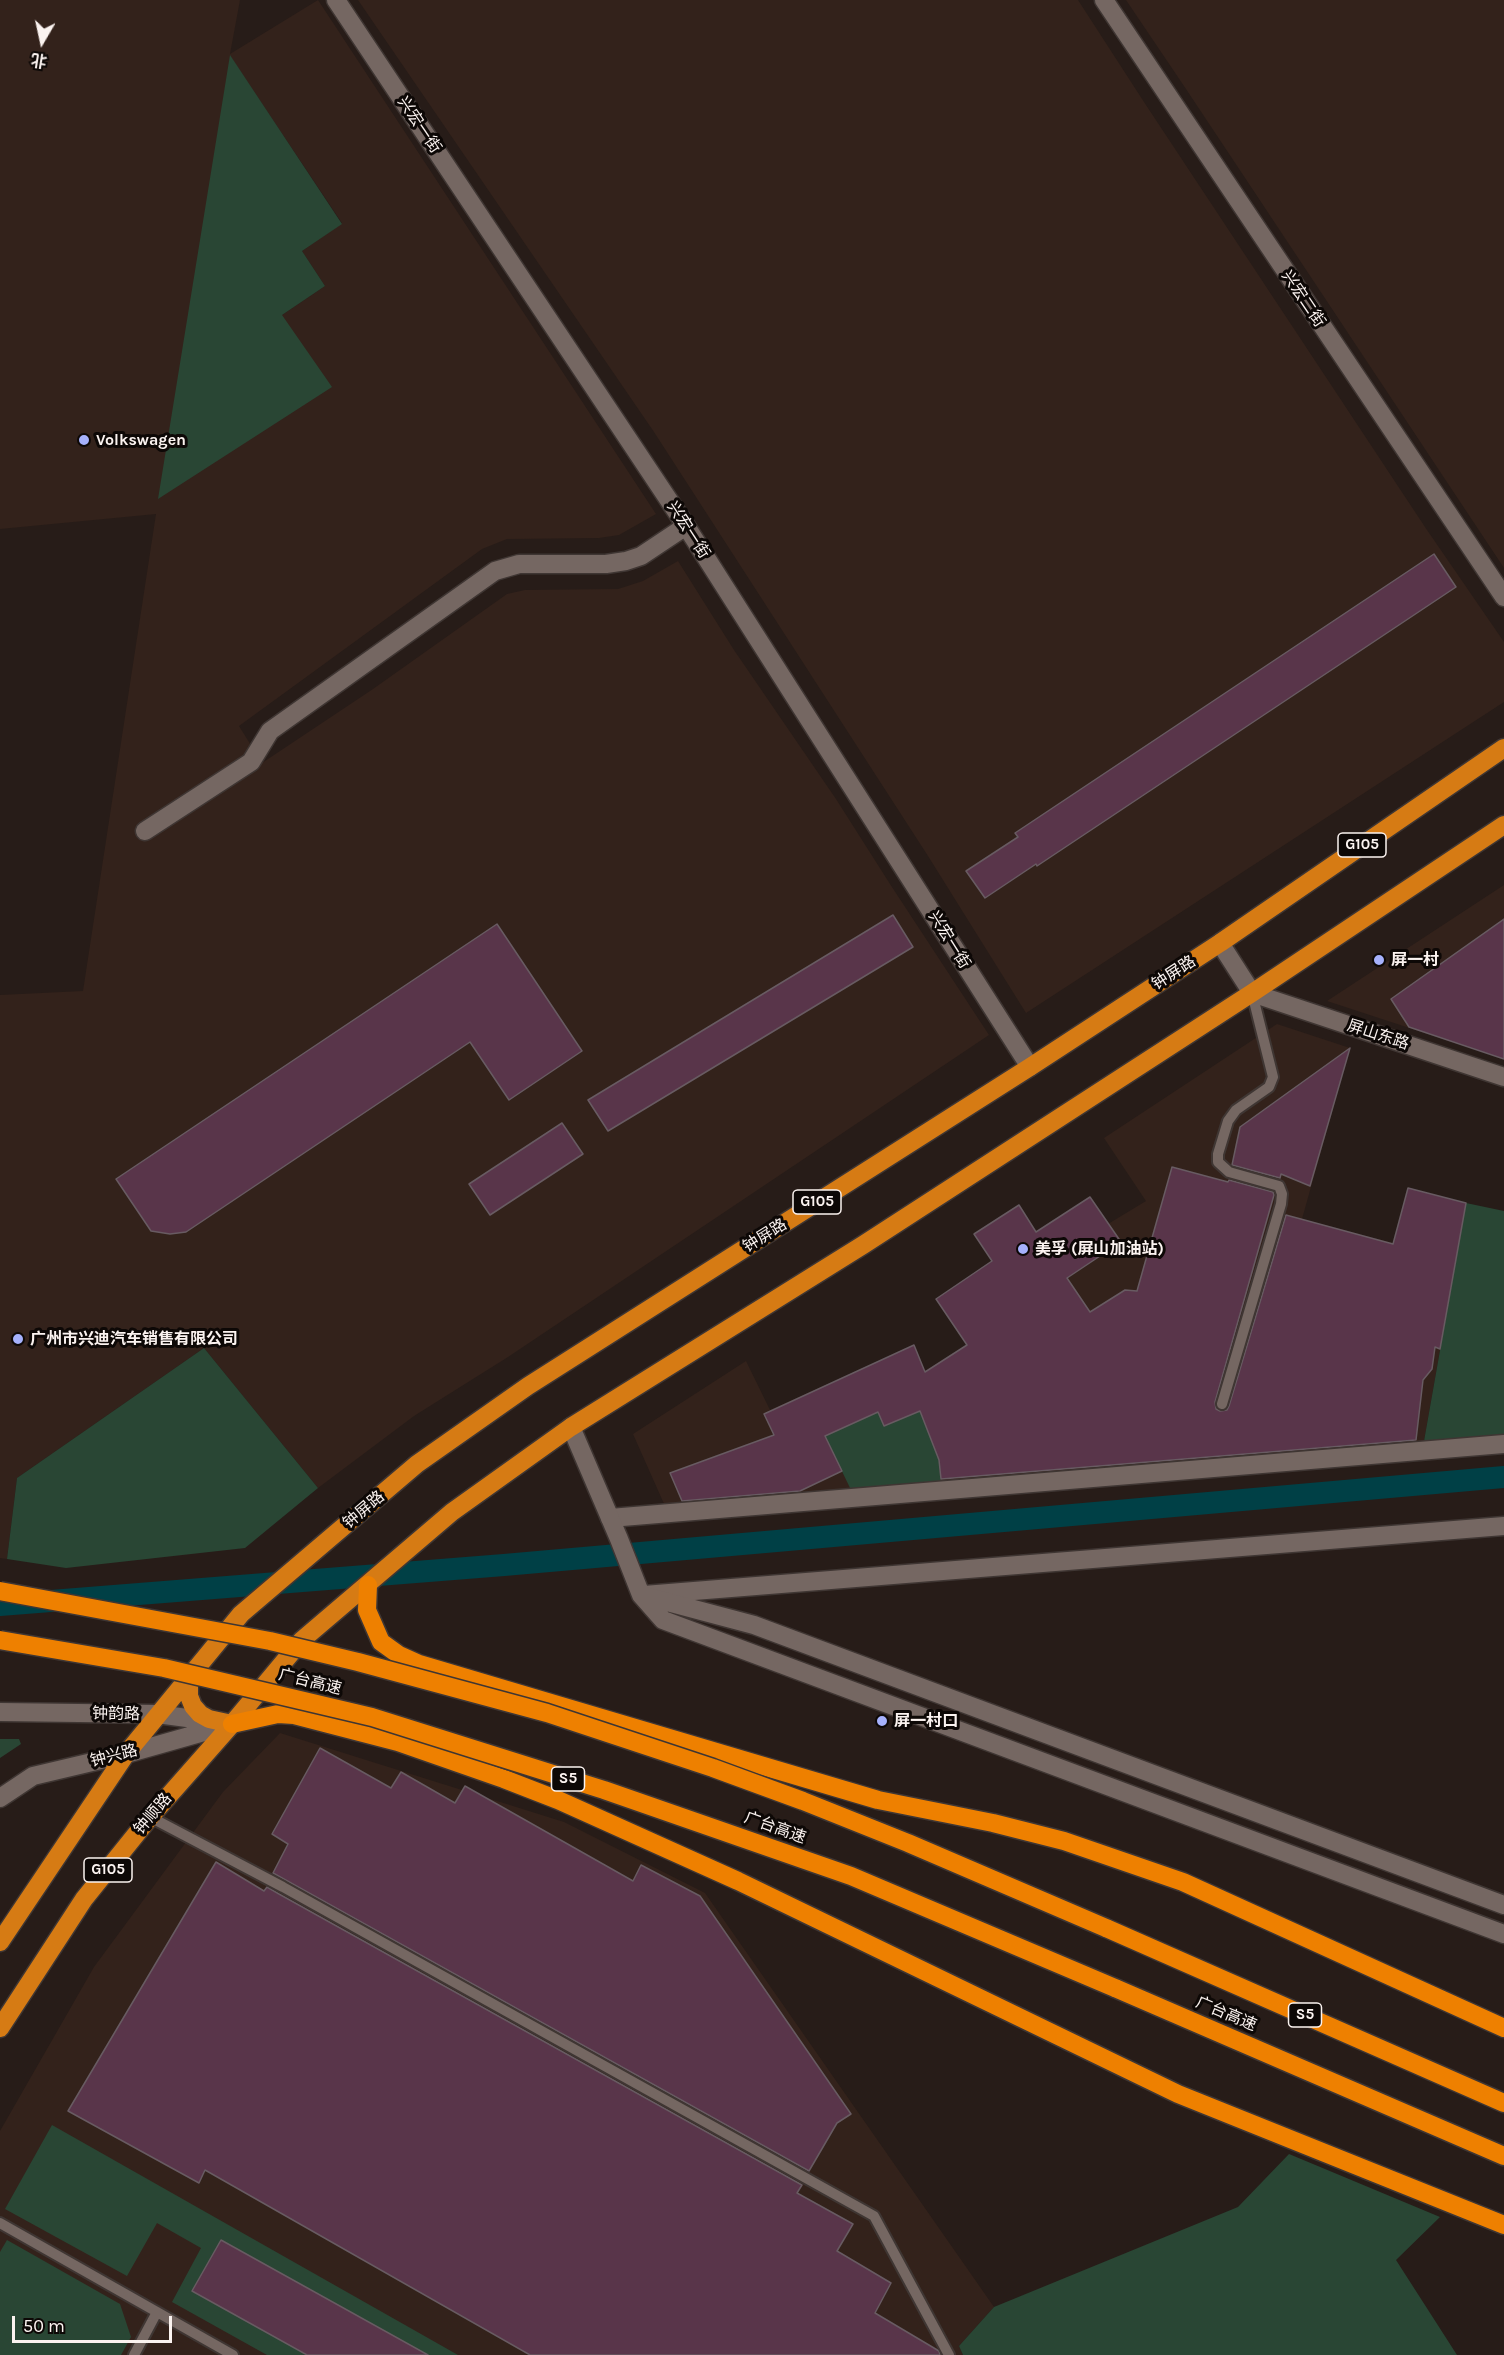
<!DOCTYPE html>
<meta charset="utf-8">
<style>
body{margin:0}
#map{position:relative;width:1504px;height:2355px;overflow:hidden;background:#271c18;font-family:Karla,"Noto Sans SC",sans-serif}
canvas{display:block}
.north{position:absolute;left:12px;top:12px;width:60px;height:60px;-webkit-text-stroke:4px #0d0806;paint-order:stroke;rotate:189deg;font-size:16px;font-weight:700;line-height:24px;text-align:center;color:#fbf3f0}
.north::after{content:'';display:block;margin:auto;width:21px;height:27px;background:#fbf3f0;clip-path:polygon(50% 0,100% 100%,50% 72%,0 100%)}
.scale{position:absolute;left:12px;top:2316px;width:160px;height:27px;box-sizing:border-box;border:3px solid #fbf3f0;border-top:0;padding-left:8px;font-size:18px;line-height:21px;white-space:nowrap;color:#fbf3f0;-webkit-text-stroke:4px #0d0806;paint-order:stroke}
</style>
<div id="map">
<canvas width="1504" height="2355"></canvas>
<div class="north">北</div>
<div class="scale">50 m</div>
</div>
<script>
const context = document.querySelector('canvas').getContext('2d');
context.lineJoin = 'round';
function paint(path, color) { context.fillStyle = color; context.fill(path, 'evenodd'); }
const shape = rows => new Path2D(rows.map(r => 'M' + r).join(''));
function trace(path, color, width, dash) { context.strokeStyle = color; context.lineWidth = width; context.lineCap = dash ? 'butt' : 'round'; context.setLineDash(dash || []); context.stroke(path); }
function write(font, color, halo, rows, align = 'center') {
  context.font = font + ' Karla,"Noto Sans SC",sans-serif'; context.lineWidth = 6; context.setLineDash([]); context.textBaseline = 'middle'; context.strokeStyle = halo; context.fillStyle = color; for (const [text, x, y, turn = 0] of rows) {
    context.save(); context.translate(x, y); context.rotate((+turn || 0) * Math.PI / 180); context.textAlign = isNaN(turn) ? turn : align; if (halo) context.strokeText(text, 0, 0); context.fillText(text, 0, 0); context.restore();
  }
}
paint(shape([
 [0,0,240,0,230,54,318,0,656,514,619,535,599,538,507,539,482,549,239,726,262,763,373,689,507,594,525,590,618,589,643,581,678,561,734,650,836,799,890,884,989,1035,508,1357,414,1416,318,1488,204,1348,17,1478,7,1559,0,1558,0,995,83,991,156,514,0,529],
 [230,56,342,223,302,251,325,286,282,315],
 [358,0,1078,0,1144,102,1425,527,1504,642,1504,702,1026,1013,928,856,654,432],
 [1126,0,1504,0,1504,568,1186,89],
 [1504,885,1504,1059,1327,1001],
 [1277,1024,1350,1048,1302,1219,1393,1243,1408,1188,1466,1203,1424,1441,665,1506,633,1434,746,1361,770,1410,914,1345,925,1371,967,1345,1121,1242,1108,1224,1146,1201,1104,1138],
 [280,1733,564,1822,705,1893,994,2307,959,2346,963,2355,0,2355,0,2131,94,1967,223,1792]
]), '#33221b');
paint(shape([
 [230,55,342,224,302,251,325,286,282,315,332,387,158,499],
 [1466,1203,1504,1211,1504,1436,1424,1441],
 [204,1348,318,1488,245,1548,66,1568,7,1559,17,1478],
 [920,1411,939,1460,941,1483,851,1490,825,1436,878,1412,884,1426],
 [0,1739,19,1739,21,1744,0,1758],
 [52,2125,458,2355,267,2355,172,2302,201,2248,157,2223,127,2276,5,2209],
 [1289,2154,1440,2217,1396,2260,1457,2355,963,2355,959,2346,994,2307,1238,2207],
 [7,2240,120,2304,131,2337,121,2355,0,2355,0,2252]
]), '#294634');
trace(shape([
 [0,1605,504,1565,1504,1477]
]), '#004046', 22);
const building = shape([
 [1434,554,1456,587,1037,866,1036,864,985,898,966,871,1018,837,1015,833,1434,554],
 [893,915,913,947,608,1131,588,1100,893,915],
 [1504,919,1504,1059,1409,1027,1391,999,1504,919],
 [497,924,582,1051,509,1100,470,1042,186,1232,170,1234,151,1231,116,1179,497,924],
 [1350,1048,1310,1186,1281,1174,1280,1178,1232,1165,1240,1127,1350,1048],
 [562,1123,583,1154,490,1215,469,1184,562,1123],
 [1172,1167,1228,1182,1229,1180,1273,1192,1274,1195,1215,1402,1216,1409,1220,1411,1227,1410,1229,1406,1286,1215,1393,1244,1408,1188,1466,1203,1440,1349,1435,1347,1432,1369,1423,1380,1416,1440,941,1479,939,1460,920,1411,884,1426,878,1412,825,1436,842,1471,800,1491,682,1501,670,1473,774,1435,764,1414,914,1345,925,1372,967,1345,936,1299,992,1261,974,1234,1019,1205,1036,1232,1090,1197,1121,1242,1067,1278,1090,1312,1125,1290,1137,1291,1172,1167],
 [320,1748,391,1788,401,1772,455,1803,465,1786,633,1881,641,1865,700,1896,851,2114,837,2123,809,2171,273,1873,288,1844,272,1834,320,1748],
 [216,1862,264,1891,267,1887,279,1894,802,2185,797,2193,853,2224,837,2251,891,2283,875,2313,939,2351,940,2355,530,2355,205,2170,199,2183,68,2111,216,1862],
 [221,2240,428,2355,307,2355,192,2291,221,2240]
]);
paint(building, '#59354a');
trace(building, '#685b62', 1.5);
const service = shape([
 [1222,1404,1281,1204,1282,1194,1279,1186,1229,1172,1218,1162,1218,1154,1228,1121,1236,1110,1269,1087,1273,1077,1252,993],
 [150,1817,283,1887,874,2216,949,2355],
 [0,2223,233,2355],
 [134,2355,157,2312]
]);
const minor = shape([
 [336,0,686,526,1030,1067],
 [1104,0,1504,597],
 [145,831,251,762,270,731,495,571,519,564,606,564,626,561,641,556,686,526],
 [1220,943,1252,993,1504,1077],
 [610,1518,1504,1444],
 [644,1595,1504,1526]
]);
const tertiary = shape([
 [571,1427,619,1539,641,1595,663,1620,1504,1934],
 [641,1595,754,1625,1504,1905]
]);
const secondary = shape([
 [0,1712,157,1714,217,1722],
 [0,1798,33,1776,126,1754,232,1724]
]);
const trunk = shape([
 [189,1677,189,1696,193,1706,200,1714,209,1719,232,1724],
 [0,1942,126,1754,241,1614,417,1464,528,1386,1030,1067,1220,943,1504,748],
 [0,2028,84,1899,150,1817,232,1724,302,1640,452,1512,571,1427,863,1245,1252,993,1504,825]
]);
const motorway = shape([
 [368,1585,367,1610,381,1642,399,1655,419,1664,878,1800,993,1823,1064,1841,1183,1882,1504,2028],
 [232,1724,278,1714,294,1715,398,1742,504,1779,558,1800,738,1881,1178,2094,1504,2225],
 [1106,1928,1504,2103],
 [1115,1988,1504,2156]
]);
trace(service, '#3f3633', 14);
trace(minor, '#3f3633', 21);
trace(tertiary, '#3f3633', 21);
trace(secondary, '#3f3633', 21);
trace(trunk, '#3f3633', 21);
trace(motorway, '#3f3633', 21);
trace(service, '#756762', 10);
trace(minor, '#756762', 18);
trace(tertiary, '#756762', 18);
trace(secondary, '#756762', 18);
trace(trunk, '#d67b14', 18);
trace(motorway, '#ee8000', 18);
const motorwayBridge = shape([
 [0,1591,270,1641,358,1662,547,1713,713,1768,803,1801,908,1843,1106,1928],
 [0,1640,164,1668,372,1717,604,1790,851,1876,1115,1988]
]);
trace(motorwayBridge, '#3f3633', 21, []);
trace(motorwayBridge, '#ee8000', 18);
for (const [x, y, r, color] of [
 [84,440,6,"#a6b1fc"],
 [1379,960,6,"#a6b1fc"],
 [1023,1249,6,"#a6b1fc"],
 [18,1339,6,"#a6b1fc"],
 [882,1721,6,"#a6b1fc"]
]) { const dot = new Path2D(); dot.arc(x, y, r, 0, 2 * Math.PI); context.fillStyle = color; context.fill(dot); trace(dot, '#0d0806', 2); }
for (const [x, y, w] of [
 [1362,845,48],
 [817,1202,48],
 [568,1779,33],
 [108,1870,48],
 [1305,2015,33]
]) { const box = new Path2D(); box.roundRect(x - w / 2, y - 12, w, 24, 4.5); context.fillStyle = '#0d0806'; context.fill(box); trace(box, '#fbf3f0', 1.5); }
write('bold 15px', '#fbf3f0', null, [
 ["G105",1362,845],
 ["G105",817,1202],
 ["S5",568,1779],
 ["G105",108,1870],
 ["S5",1305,2015]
]);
write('16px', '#fbf3f0', '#0d0806', [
 ["兴宏一街",419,125,56],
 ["兴宏二街",1303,299,56],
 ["兴宏一街",688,530,57],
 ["兴宏一街",949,940,58],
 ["钟屏路",1174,973,-33],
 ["屏山东路",1378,1035,18],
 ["钟屏路",765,1236,-32],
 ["钟屏路",364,1510,-40],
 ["广台高速",310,1682,14],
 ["钟韵路",116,1714,1],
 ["钟兴路",114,1756,-14],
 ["钟顺路",153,1814,-50],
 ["广台高速",775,1828,20],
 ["广台高速",1226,2014,23]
]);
write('bold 16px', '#fbf3f0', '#0d0806', [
 ["Volkswagen",96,440],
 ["屏一村",1391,960],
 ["美孚 (屏山加油站)",1035,1249],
 ["广州市兴迪汽车销售有限公司",30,1339],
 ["屏一村口",894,1721]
], 'left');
</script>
